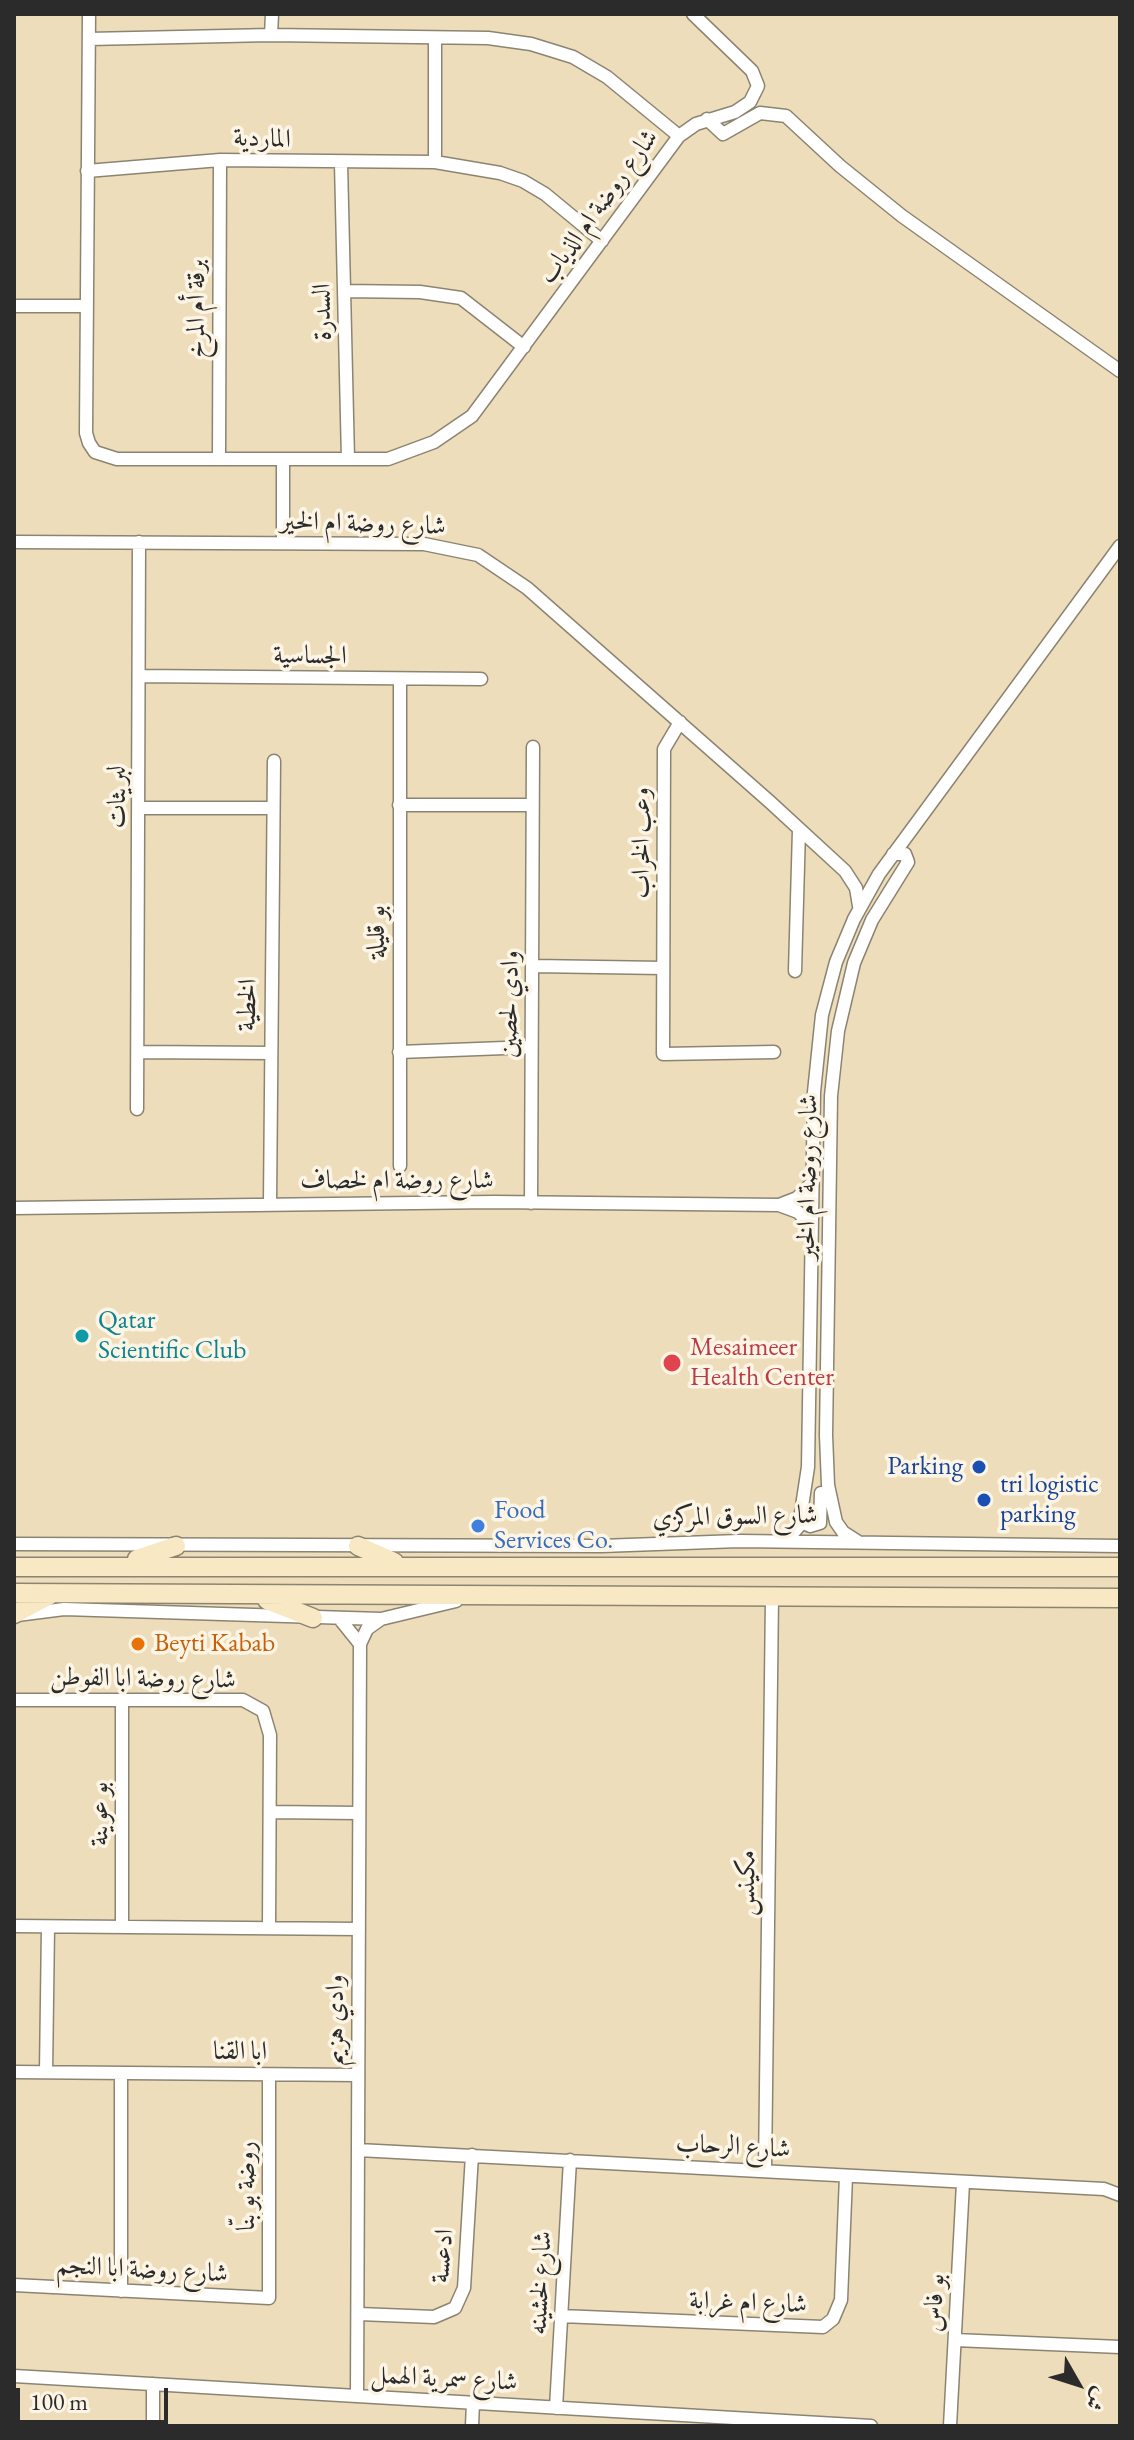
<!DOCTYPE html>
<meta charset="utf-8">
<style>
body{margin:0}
#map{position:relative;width:1134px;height:2440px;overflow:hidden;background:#eeddba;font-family:"EB Garamond",Amiri,serif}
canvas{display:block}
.frame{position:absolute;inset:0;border:16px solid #2b2b2b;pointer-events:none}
.north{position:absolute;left:1038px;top:2344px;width:80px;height:80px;-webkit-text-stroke:6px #fcf5e5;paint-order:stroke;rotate:129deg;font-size:22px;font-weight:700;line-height:32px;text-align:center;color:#2b2b2b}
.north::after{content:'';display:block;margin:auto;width:28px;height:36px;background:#2b2b2b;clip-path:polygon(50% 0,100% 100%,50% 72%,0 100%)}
.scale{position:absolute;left:16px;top:2388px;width:152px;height:36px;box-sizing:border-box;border:4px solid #2b2b2b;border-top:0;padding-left:10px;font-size:24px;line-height:28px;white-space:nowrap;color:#2b2b2b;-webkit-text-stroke:6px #fcf5e5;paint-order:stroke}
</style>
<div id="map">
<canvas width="1134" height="2440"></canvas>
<div class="frame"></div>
<div class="north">ش</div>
<div class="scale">100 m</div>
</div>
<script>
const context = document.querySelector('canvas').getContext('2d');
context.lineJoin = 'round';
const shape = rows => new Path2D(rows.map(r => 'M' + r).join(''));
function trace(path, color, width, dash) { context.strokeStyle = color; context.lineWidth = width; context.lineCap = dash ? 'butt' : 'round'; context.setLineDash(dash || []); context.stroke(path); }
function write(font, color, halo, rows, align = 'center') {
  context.font = font + ' "EB Garamond",Amiri,serif'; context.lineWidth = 7; context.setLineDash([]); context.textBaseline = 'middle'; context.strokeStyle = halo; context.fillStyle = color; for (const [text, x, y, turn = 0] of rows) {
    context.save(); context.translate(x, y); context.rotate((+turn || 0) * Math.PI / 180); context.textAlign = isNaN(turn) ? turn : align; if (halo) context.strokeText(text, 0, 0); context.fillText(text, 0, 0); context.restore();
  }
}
const minor = shape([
 [89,14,86,433,89,443,95,452,117,459,388,459,434,442,472,416,679,136,696,124,735,112,750,102,758,86,752,71,693,14],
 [271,35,272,14],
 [89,39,271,35,488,38,531,44,573,57,607,77,679,136],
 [707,119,723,134,760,113,786,116,840,166,902,216,1120,371],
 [435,162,435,38],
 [341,163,348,459],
 [87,171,220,160,435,162,500,173,523,181,545,194,602,241],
 [344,291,420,292,461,298,524,347],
 [14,306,87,306],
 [219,459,220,160],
 [14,542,424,544,478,555,527,588,770,802,845,871,856,888,859,906],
 [283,543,283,459],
 [139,676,481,679],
 [680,722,664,749,663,1054,774,1052],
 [399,805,532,805],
 [141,808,273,808],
 [533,966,663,968],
 [795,971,799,830],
 [139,1052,270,1053],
 [399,1052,531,1047],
 [137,1109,139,542],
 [400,1166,400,679],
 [270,1203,274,761],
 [531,1203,533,747],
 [779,1205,797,1198,811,1184],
 [14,1208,494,1202,779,1205,798,1212,811,1226],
 [800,1521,810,1526,820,1523,821,1493],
 [786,1541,799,1526,808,1467,814,1092,822,1015,836,962,854,919,879,874,1120,546],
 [857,1541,843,1532,836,1522,828,1485,826,1435,831,1096,838,1031,854,963,872,920,908,862,905,854,893,854],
 [14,1544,601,1546,739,1541,1120,1546],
 [17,1615,64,1609,381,1619,456,1601],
 [339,1618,360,1644],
 [14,1700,243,1700,263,1711,270,1735,269,1927],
 [122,1701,122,1926],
 [270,1812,358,1813],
 [14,1926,359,1929],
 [14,2072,358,2075],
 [46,2072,48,1927],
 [358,2150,1104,2189,1120,2195],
 [765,2170,772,1597],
 [14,2285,269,2298,269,2075],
 [121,2291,121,2073],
 [359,2314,434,2317,455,2308,464,2288,472,2155],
 [561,2316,823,2327,833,2319,841,2300,846,2176],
 [955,2340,1120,2347],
 [14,2376,871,2426],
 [357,2396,360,1644,367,1629,381,1619],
 [556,2408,570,2160],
 [153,2426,153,2384],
 [472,2426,473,2403],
 [950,2426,963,2183]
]);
const secondary = shape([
 [358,1546,394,1562],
 [137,1559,176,1546],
 [14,1567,1120,1567],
 [14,1593,1120,1598],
 [267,1600,313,1618],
 [14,1614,50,1595]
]);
trace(minor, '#8c8472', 15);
trace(secondary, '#8c8472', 21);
trace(minor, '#fff', 12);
trace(secondary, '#f8e8c3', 18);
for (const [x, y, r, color] of [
 [82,1336,8,"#0f9aa8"],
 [672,1363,10,"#e0444e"],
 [979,1467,8,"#1a4fb4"],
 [984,1500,8,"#1a4fb4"],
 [478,1526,8,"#3f7fe0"],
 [138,1644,8,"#e8710a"]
]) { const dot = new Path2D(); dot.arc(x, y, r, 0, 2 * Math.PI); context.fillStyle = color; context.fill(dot); trace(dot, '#fcf5e5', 3); }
write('26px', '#2b2b2b', '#fcf5e5', [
 ["الماردية",262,139,2],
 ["شارع روضة ام الذياب",599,207,-54],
 ["برقة أم المرخ",197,309,-90],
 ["السدرة",323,312,-91],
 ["شارع روضة ام الخير",363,524,2],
 ["الجساسية",310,656,1],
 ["لبريثات",118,797,-90],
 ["وعب الخراب",642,843,-90],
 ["بو قليلة",377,932,-90],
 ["وادي لحصين",510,1004,-89],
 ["الخطية",248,1005,-89],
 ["شارع روضة ام الخير",808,1177,-89],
 ["شارع روضة ام لخصاف",397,1181],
 ["شارع السوق المركزي",735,1517,-1],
 ["شارع روضة ابا الفوطن",143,1679,1],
 ["بو عوينة",100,1814,-90],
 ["مكينس",747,1883,-89],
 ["وادي هزيم",336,2020,-90],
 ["ابا القنا",240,2052],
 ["شارع الرحاب",733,2147,3],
 ["روضة بو بنّا",247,2186,-90],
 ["ادعسة",443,2256,-85],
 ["شارع روضة ابا النجم",142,2270,3],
 ["شارع لخشينه",541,2283,-87],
 ["شارع ام غرابة",748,2303,2],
 ["بو فاس",935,2303,-87],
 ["شارع سمرية الهمل",444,2379,3]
]);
write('26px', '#0d838f', '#fcf5e5', [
 ["Qatar",98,1321],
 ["Scientific Club",98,1351]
], 'left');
write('26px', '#be3a42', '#fcf5e5', [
 ["Mesaimeer",690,1348],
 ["Health Center",690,1378]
], 'left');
write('26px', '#164399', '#fcf5e5', [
 ["Parking",963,1467],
 ["tri logistic",1000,1485,"left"],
 ["parking",1000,1515,"left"]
], 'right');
write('26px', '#366cbe', '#fcf5e5', [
 ["Food",494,1511],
 ["Services Co.",494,1541]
], 'left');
write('26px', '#c56008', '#fcf5e5', [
 ["Beyti Kabab",154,1644]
], 'left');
</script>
